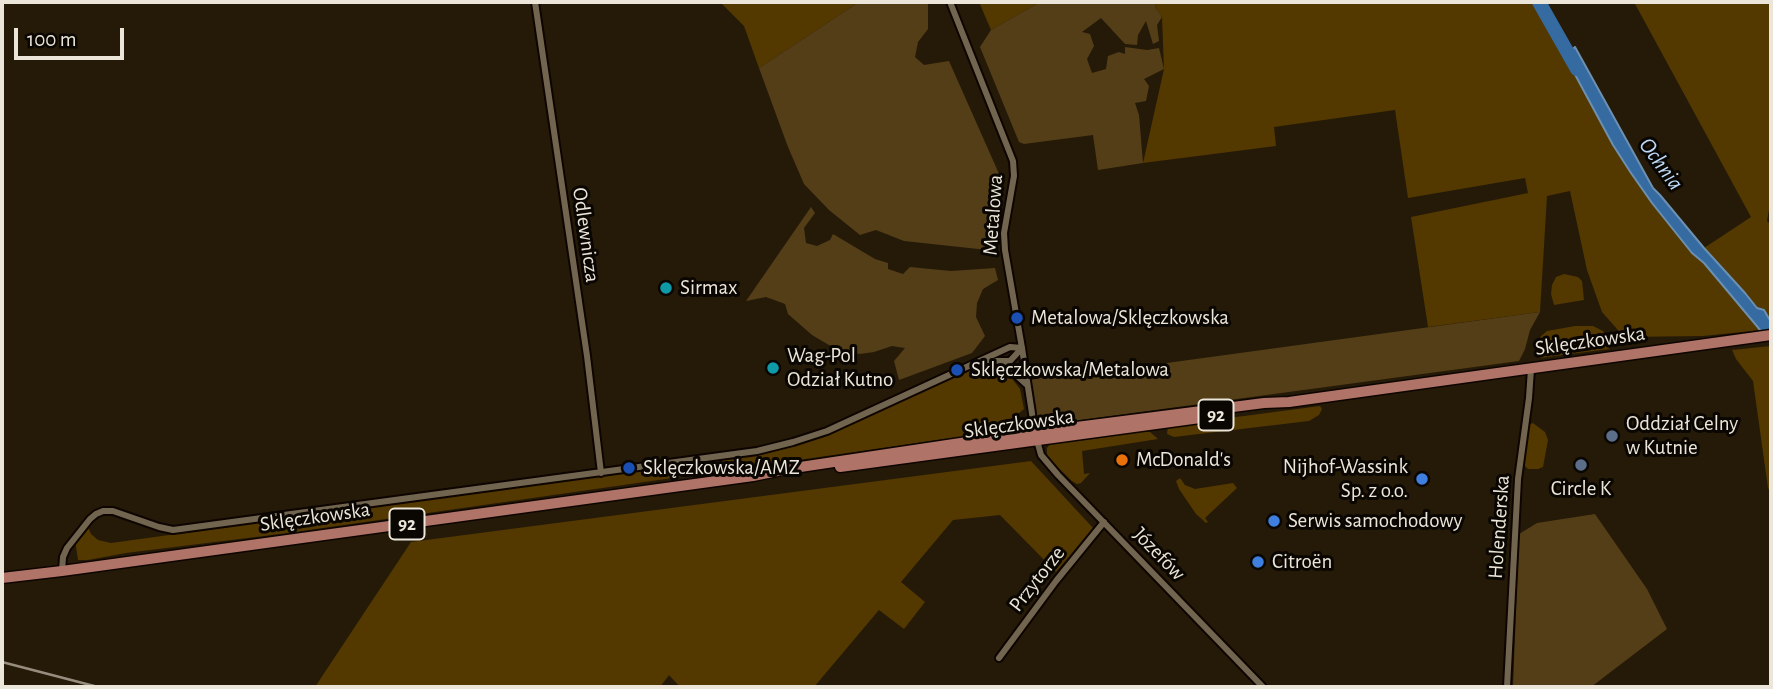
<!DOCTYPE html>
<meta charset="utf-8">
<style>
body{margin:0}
#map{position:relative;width:1773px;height:689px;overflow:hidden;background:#251a08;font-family:"Alegreya Sans",sans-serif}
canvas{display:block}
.frame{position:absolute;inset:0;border:4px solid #ece5d9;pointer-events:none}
.scale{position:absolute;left:14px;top:28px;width:110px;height:32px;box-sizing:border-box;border:4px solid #ece5d9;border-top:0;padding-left:9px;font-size:21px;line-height:24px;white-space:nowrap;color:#ece5d9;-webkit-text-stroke:5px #0a0602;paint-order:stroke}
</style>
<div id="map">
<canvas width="1773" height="689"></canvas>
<div class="frame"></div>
<div class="scale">100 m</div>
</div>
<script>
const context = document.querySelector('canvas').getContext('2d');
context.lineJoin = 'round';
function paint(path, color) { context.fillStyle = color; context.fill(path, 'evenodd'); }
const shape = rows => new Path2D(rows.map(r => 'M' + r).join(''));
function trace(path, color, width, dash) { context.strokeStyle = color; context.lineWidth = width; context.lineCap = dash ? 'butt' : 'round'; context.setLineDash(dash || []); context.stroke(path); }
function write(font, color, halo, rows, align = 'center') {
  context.font = font + ' "Alegreya Sans",sans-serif'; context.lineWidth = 6; context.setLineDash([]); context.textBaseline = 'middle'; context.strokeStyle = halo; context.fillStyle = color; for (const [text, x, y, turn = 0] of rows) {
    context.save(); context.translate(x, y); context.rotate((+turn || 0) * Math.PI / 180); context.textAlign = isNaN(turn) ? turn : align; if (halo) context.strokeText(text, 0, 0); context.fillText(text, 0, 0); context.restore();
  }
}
paint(shape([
 [720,2,859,2,759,68,744,26],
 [979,2,1040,2,991,30],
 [1156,2,1535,2,1613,145,1631,173,1652,203,1692,253,1704,263,1754,324,1761,330,1703,336,1624,337,1602,312,1587,270,1570,191,1547,196,1540,312,1428,327,1411,217,1528,193,1525,178,1408,198,1395,110,1274,127,1276,146,1143,163,1164,69,1162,17,1155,7],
 [1634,2,1771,2,1771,199,1767,221,1771,225,1771,322,1764,310,1757,309,1745,293,1704,248,1751,217],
 [1564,274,1578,277,1582,281,1584,300,1554,305,1551,294,1552,285,1556,277],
 [1575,326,1593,326,1603,331,1608,337,1610,346,1609,349,1540,358,1536,351,1537,343,1541,336,1547,331],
 [1771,346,1771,494,1768,488,1753,381,1736,359,1732,350],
 [989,365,1001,368,1007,372,1020,389,1024,409,1012,419,1010,431,945,439,288,533,126,553,88,560,78,560,75,540,88,527,91,534,98,540,111,543,758,454,798,444,837,430,972,370],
 [1320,406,1322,409,1319,415,1309,421,1174,437,1167,434,1168,426],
 [1533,423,1545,432,1548,440,1543,467,1538,469,1528,469,1523,464,1528,425],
 [1142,431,1150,432,1158,439,1082,451,1084,474,1090,473,1081,483,1077,484,1072,481,1047,457,1047,448,1050,444],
 [1031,461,1093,528,1056,572,1000,515,953,520,901,582,925,602,904,629,879,610,814,687,680,687,669,675,660,687,315,687,411,542],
 [1180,478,1185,485,1195,489,1233,483,1237,488,1205,518,1208,522,1206,523,1196,514,1179,489,1176,481]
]), '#533800');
paint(shape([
 [859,2,928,2,928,29,918,42,915,57,924,65,949,61,1000,176,997,251,904,241,876,230,860,235,829,210,804,184,788,147,759,68],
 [1040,2,1156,2,1155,7,1162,17,1157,25,1159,41,1153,44,1146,21,1138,35,1137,45,1125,44,1101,18,1082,32,1090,34,1094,46,1087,59,1092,73,1106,69,1108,56,1119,52,1125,54,1125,47,1147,50,1159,48,1164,69,1144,79,1149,86,1146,101,1135,103,1139,115,1143,163,1098,170,1093,135,1024,144,1019,142,980,47,991,30],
 [811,207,815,213,804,228,806,243,817,246,830,240,833,234,875,259,888,263,888,269,903,274,910,267,951,271,995,268,998,280,983,289,977,303,976,317,985,336,972,353,899,380,894,361,905,348,892,346,874,352,860,354,839,351,812,335,788,314,785,304,766,297,746,301],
 [1540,312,1530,330,1525,349,1519,361,1051,424,1037,416,1031,380,1050,376,1057,378],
 [1595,514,1647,589,1667,629,1591,687,1513,687,1519,534,1537,523]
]), '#543e18');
const water = shape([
 [1575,47,1653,188,1660,195,1704,248,1745,293,1757,308,1764,310,1771,322,1771,343,1704,263,1692,253,1652,203,1631,173,1613,145,1565,56,1575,47]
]);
paint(water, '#356ba0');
trace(water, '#6c90b1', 2);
trace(shape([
 [1539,2,1577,69]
]), '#356ba0', 14);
const street = shape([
 [535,2,587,356,601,473],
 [950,2,1013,161,1014,176,1004,233,1005,250,1022,348,1035,433,1041,455,1058,475,1263,687],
 [984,361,1010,361,1022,348],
 [1002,362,1026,384],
 [62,571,63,557,67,548,90,519,96,514,103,511,113,511,159,527,173,530,757,451,793,442,827,431,1010,347,1022,348],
 [999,658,1056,581,1104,522],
 [1507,687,1518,479,1529,398,1531,369]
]);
const primary = shape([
 [840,467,1200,418],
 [2,578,62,571,753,476,787,469,1014,435,1264,403,1289,402,1339,395,1771,335]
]);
trace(street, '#0e0500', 10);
trace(primary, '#0e0500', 13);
trace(street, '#726550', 6);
trace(primary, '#af7467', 10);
trace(shape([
 [2,662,98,687]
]), '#968d7f', 2.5);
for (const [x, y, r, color] of [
 [666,288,7,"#0f9aa8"],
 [1017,318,7,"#1a4fb4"],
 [773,368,7,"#0f9aa8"],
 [957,370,7,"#1a4fb4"],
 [1612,436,7,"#5c6f8a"],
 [1122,460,7,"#e8710a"],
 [1581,465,7,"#5c6f8a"],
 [629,468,7,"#1a4fb4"],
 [1422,479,7,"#3f7fe0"],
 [1274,521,7,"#3f7fe0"],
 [1258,562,7,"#3f7fe0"]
]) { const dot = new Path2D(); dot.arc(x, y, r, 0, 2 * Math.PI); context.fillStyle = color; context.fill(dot); trace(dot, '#0a0602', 2.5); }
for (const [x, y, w] of [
 [1216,415,35],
 [407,524,35]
]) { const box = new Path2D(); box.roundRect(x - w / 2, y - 15.5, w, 31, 5); context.fillStyle = '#0a0602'; context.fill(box); trace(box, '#ece5d9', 2); }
write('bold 19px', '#ece5d9', null, [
 ["92",1216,415],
 ["92",407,524]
]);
write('21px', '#ece5d9', '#0a0602', [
 ["Metalowa",993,215,-86],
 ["Odlewnicza",586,235,82],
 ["Sklęczkowska",1590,341,-8],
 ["Sklęczkowska",1019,424,-8],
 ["Sklęczkowska",315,517,-8],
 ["Holenderska",1499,527,-86],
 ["Józefów",1159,554,46],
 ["Przytorze",1037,579,-52]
]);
write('21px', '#ece5d9', '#0a0602', [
 ["Sirmax",680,288],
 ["Metalowa/Sklęczkowska",1031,318],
 ["Wag-Pol",787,356],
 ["Odział Kutno",787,380],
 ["Sklęczkowska/Metalowa",971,370],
 ["Oddział Celny",1626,424],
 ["w Kutnie",1626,448],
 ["McDonald's",1136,460],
 ["Nijhof-Wassink",1408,467,"right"],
 ["Sp. z o.o.",1408,491,"right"],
 ["Sklęczkowska/AMZ",643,468],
 ["Circle K",1581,489,"center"],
 ["Serwis samochodowy",1288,521],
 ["Citroën",1272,562]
], 'left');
write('italic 23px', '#bddaf9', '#0a0602', [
 ["Ochnia",1661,164,54]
]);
</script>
